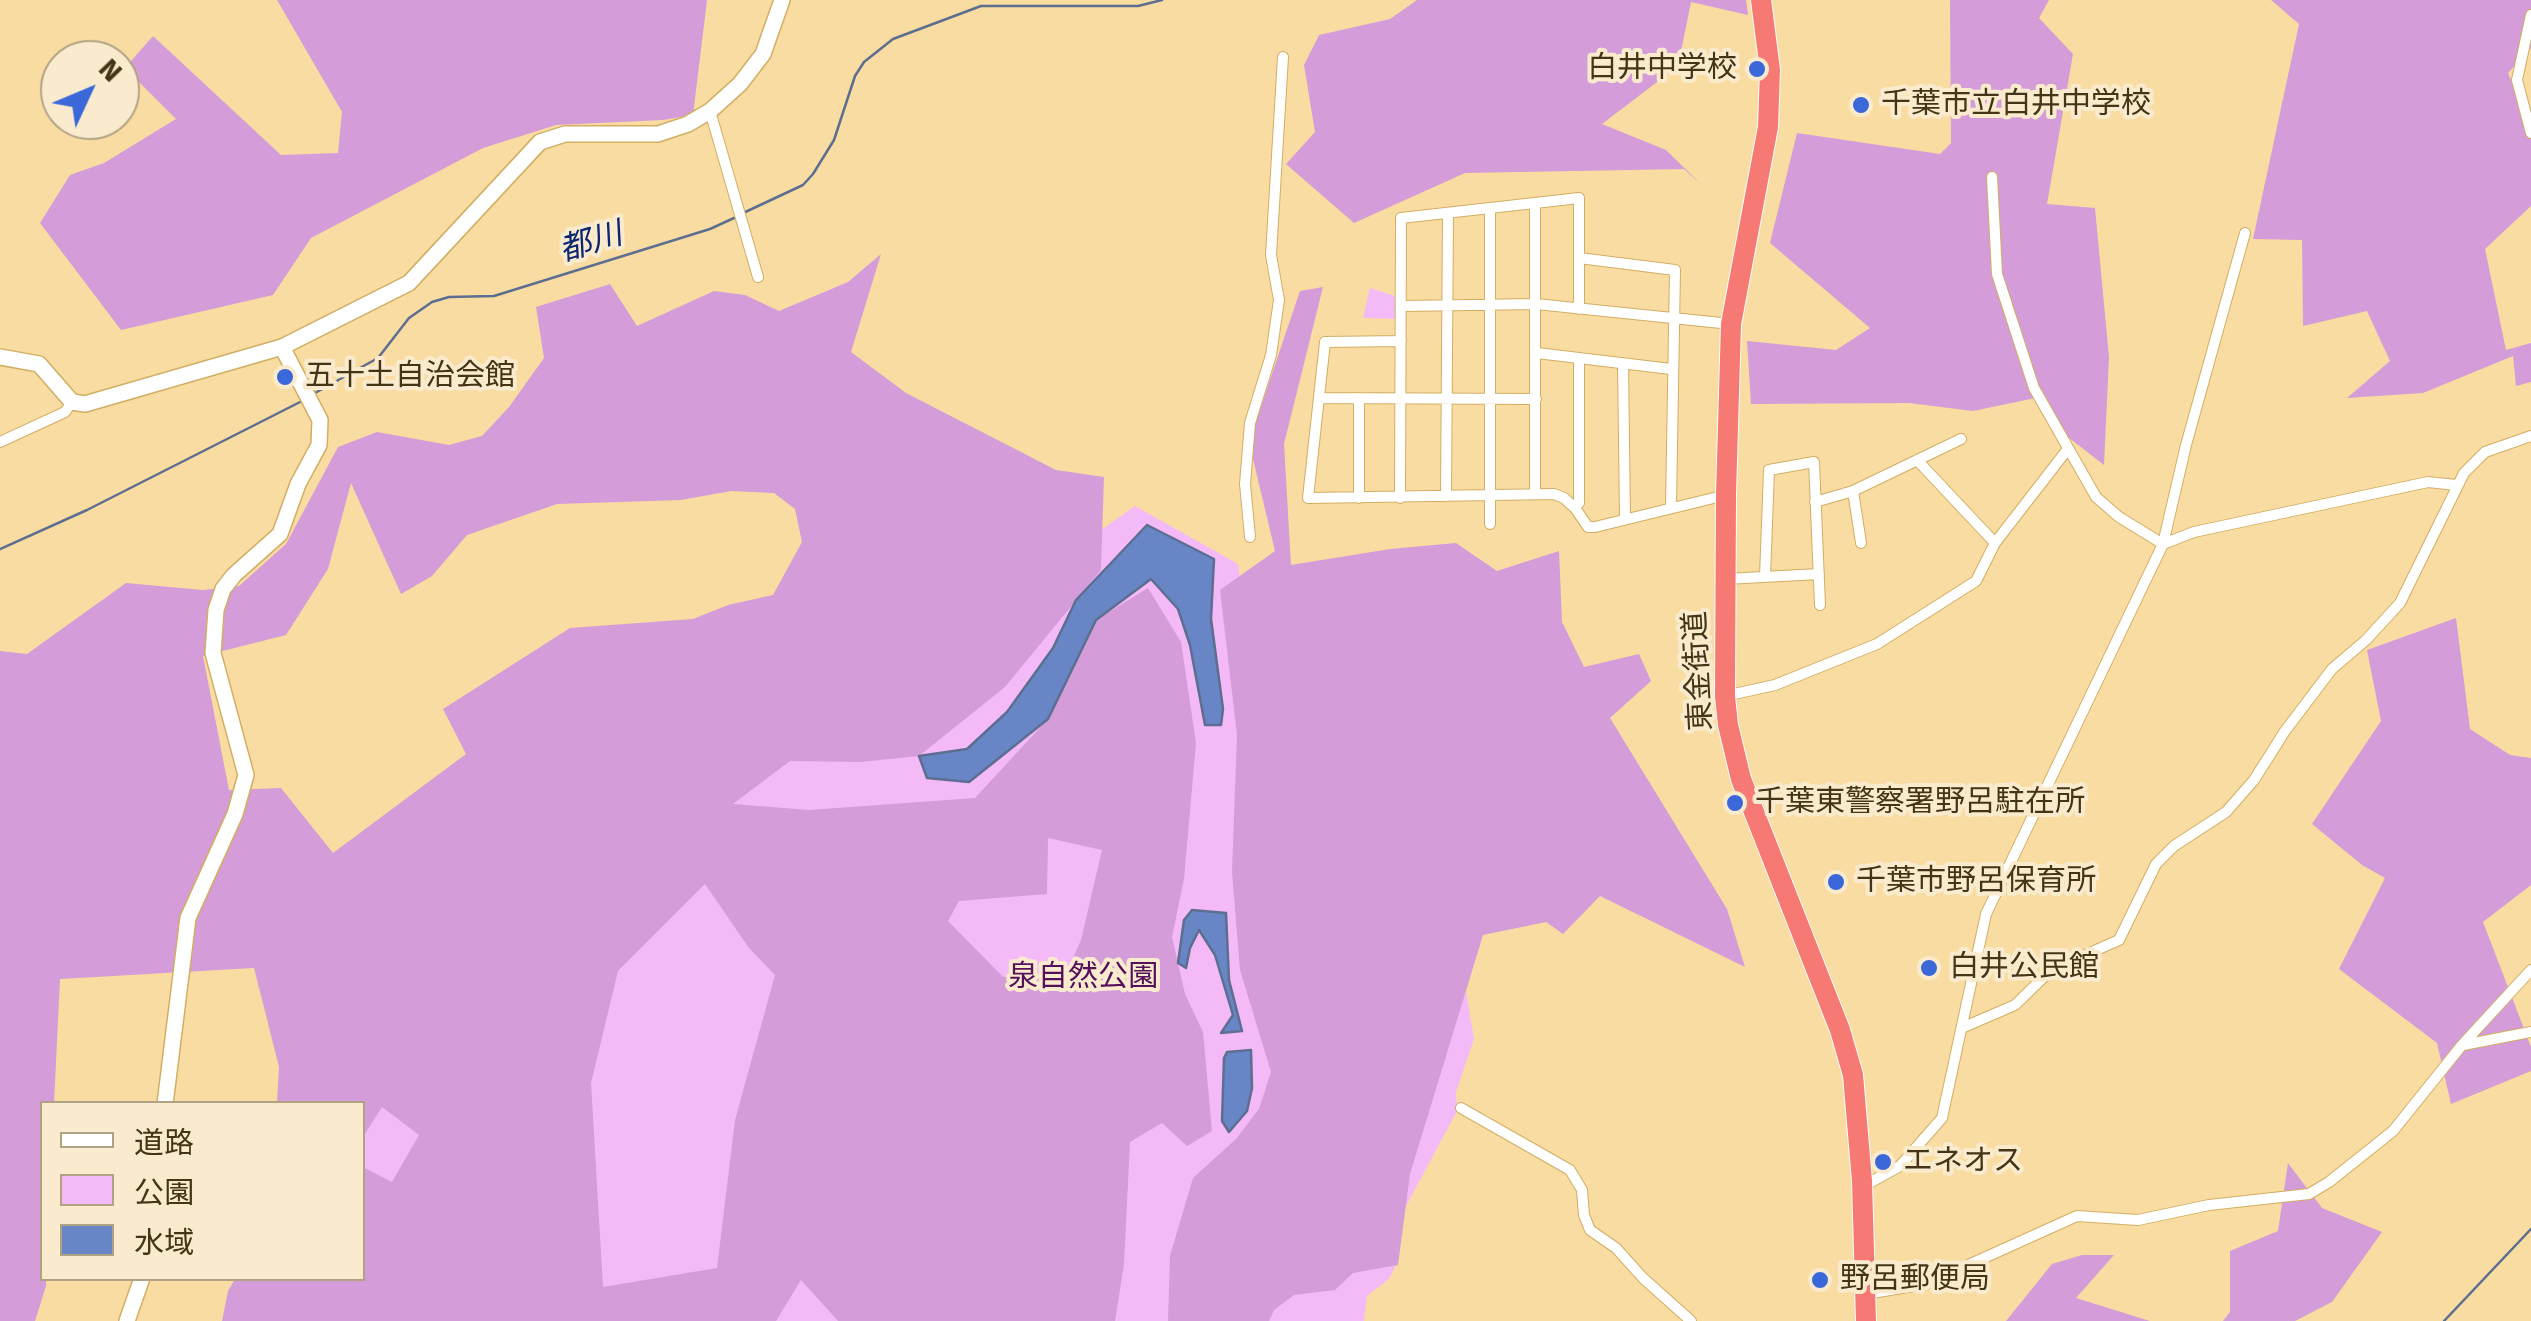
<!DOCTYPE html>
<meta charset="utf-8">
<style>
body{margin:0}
#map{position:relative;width:2531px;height:1321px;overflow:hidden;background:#f9dca1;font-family:"Fira Sans","Noto Sans JP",sans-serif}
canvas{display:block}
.legend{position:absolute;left:40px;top:1101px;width:325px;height:180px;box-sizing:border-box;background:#faebce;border:2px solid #b1a284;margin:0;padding:12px 18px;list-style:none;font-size:30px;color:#443516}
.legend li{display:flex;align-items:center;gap:20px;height:50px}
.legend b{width:50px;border:2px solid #b1a284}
.north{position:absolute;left:40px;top:40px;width:100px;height:100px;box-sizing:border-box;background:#faebce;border:2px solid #b1a284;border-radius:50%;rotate:46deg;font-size:28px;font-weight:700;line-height:40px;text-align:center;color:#443516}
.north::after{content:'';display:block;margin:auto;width:35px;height:45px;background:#3a68d9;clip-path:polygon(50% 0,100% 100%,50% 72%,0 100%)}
</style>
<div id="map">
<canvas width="2531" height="1321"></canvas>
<ul class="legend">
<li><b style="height:12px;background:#fff"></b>道路</li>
<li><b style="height:28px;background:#f4baf8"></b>公園</li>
<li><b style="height:28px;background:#6886c6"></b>水域</li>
</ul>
<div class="north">N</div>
</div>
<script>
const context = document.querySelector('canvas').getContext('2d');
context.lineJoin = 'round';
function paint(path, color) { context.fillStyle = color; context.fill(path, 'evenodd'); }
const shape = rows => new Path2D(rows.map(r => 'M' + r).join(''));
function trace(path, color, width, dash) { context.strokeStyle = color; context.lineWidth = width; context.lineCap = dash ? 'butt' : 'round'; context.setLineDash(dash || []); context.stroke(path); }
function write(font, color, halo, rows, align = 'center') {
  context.font = font + ' "Fira Sans","Noto Sans JP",sans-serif'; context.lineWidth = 8; context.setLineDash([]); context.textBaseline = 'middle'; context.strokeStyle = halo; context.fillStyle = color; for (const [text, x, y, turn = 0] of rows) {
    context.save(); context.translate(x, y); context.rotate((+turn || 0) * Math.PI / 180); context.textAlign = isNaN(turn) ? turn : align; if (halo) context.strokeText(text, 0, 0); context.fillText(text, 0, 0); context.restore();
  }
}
paint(shape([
 [1370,288,1398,297,1398,319,1363,318],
 [1135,506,1238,564,1241,585,1468,958,1466,991,1474,1039,1456,1092,1457,1111,1405,1208,1398,1228,1399,1259,1389,1279,1367,1296,1364,1321,246,1321,362,1278,362,1104,295,1103]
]), '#f4baf8');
paint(shape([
 [277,0,707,0,693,115,663,120,556,125,483,148,311,238,273,295,121,330,40,223,70,175,104,163,176,119,125,68,153,36,281,155,338,153,342,112],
 [1417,0,1746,0,1748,15,1691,2,1678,66,1602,124,1666,150,1702,185,1684,169,1465,173,1354,223,1286,164,1315,132,1304,65,1319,35,1390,19],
 [1950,0,2049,0,2039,18,2073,54,2047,204,2095,208,2109,357,2104,465,2064,434,2045,396,1973,411,1909,403,1751,404,1747,341,1836,350,1870,328,1770,243,1797,133,1940,154,1951,143],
 [2271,0,2531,0,2531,48,2508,73,2531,126,2531,206,2485,249,2506,350,2531,343,2531,382,2516,386,2513,356,2423,393,2347,398,2390,361,2367,311,2303,326,2302,240,2253,239,2299,24],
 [881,254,851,352,906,393,1056,470,1104,477,1101,570,1005,687,919,756,860,762,790,761,733,804,809,810,975,798,1048,719,1096,620,1148,588,1181,642,1196,743,1184,879,1172,937,1185,994,1203,1032,1212,1131,1187,1146,1162,1123,1130,1142,1124,1264,1115,1321,838,1321,801,1280,776,1321,222,1321,228,1291,235,1279,362,1278,363,1167,392,1182,419,1135,382,1107,363,1137,362,1104,277,1103,279,1067,254,968,60,979,54,1103,42,1104,42,1278,46,1279,46,1286,35,1321,0,1321,0,651,27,654,126,583,203,590,239,586,286,544,338,447,377,432,449,445,482,436,509,407,544,358,536,307,610,284,637,326,714,291,745,295,779,311,848,282],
 [351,483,401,594,432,576,467,535,557,504,681,500,731,491,774,493,795,509,802,542,773,595,728,605,693,619,570,628,443,709,466,754,333,853,281,788,229,790,203,656,286,635,328,569],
 [1048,838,1102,850,1081,940,1069,967,1038,975,1003,977,948,921,959,901,1047,894],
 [705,884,749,948,775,975,735,1120,717,1268,603,1287,591,1083,618,971],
 [1323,287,1284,444,1291,565,1390,549,1456,543,1497,571,1559,551,1562,622,1584,667,1639,654,1651,681,1610,718,1727,909,1745,967,1600,896,1563,934,1546,922,1483,935,1410,1174,1398,1265,1353,1273,1335,1290,1294,1295,1274,1310,1269,1321,1168,1321,1170,1256,1193,1178,1236,1139,1259,1109,1271,1072,1240,970,1232,872,1237,735,1220,590,1275,551,1249,442,1300,291],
 [2456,618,2470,729,2510,755,2531,758,2531,885,2483,922,2531,1047,2531,1071,2451,1104,2437,1043,2339,969,2385,878,2362,865,2312,824,2381,721,2367,650],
 [2288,1163,2322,1208,2382,1232,2332,1302,2295,1321,2223,1321,2230,1312,2230,1251,2278,1231],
 [2082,1255,2114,1255,2076,1298,2150,1321,2006,1321,2052,1264]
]), '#d49cd8');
const water = shape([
 [1147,525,1214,559,1211,619,1223,709,1221,725,1205,725,1190,645,1178,609,1151,579,1096,620,1048,719,969,782,927,778,919,756,967,749,1007,712,1053,648,1076,600,1147,525],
 [1192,910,1226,913,1229,980,1242,1031,1221,1033,1233,1015,1215,955,1199,930,1190,948,1186,968,1178,963,1184,920,1192,910],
 [1251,1050,1252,1088,1247,1111,1229,1132,1222,1121,1224,1058,1227,1052,1251,1050]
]);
paint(water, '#6886c6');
trace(water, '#5d6e91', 2.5);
trace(shape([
 [741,214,803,185,813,174,834,140,855,76,864,62,893,39,981,6,1138,6,1162,0],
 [315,393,378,358,409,318,432,302,449,297,494,296,710,229,734,218],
 [0,549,87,510,304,400],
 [2444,1321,2531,1229]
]), '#5d6e91', 2.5);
const street = shape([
 [2531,15,2517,80,2531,133],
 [710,111,758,277],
 [1992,177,1997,274,2034,388,2096,497,2119,517,2163,544,2194,532,2428,482,2456,485],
 [1535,203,1535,494],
 [1490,208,1490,524],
 [1579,258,1675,270,1671,506],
 [1402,306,1536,304,1731,324],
 [1401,341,1325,342,1308,498,1554,494,1564,498,1575,508,1588,527,1595,527,1726,495],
 [1537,353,1671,369],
 [1623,363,1625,519],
 [1319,398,1536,399],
 [0,442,65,412,72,402],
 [1917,460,1995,543],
 [1853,491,1861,543],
 [1446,496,1448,213],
 [1359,498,1359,398],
 [1400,498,1401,218,1579,198,1579,309],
 [1815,502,1853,491,1961,439],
 [1575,508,1579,503,1579,358],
 [1250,537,1245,484,1250,423,1271,355,1279,300,1271,255,1283,57],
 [1765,577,1769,470,1814,462,1820,605],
 [1726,579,1819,574],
 [1725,696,1775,685,1877,644,1976,581,1995,543,2067,450],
 [1964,1027,2015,1005,2051,970,2119,940,2156,864,2174,846,2226,812,2254,780,2285,731,2332,669,2366,640,2400,603,2464,473,2485,452,2531,436],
 [2463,1045,2531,1032],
 [1461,1108,1570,1170,1582,1190,1584,1215,1590,1230,1616,1248,1643,1278,1691,1321],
 [1863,1181,1871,1182,1900,1166,1942,1118,1986,914,2163,544,2186,445,2245,233],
 [1866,1294,1926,1284,2077,1216,2138,1220,2209,1205,2309,1194,2329,1182,2393,1131,2462,1045,2531,970]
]);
const secondary = shape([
 [0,357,39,364,72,402,85,404,282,347,409,283,540,142,565,134,658,134,688,124,710,111,740,84,763,54,782,0],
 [165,1104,188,918,235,814,246,775,213,653,216,610,223,589,234,575,280,534,298,484,319,445,320,420,282,347],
 [127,1321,142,1278]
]);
const highway = shape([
 [1761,0,1770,70,1768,127,1731,324,1726,495,1725,696,1728,725,1741,779,1840,1030,1853,1075,1862,1181,1866,1321]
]);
trace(street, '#d2ae63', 12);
trace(secondary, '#d2ae63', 18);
trace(highway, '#fff', 22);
trace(street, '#fff', 10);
trace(secondary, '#fff', 15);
trace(highway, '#f67973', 20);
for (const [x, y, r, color] of [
 [1757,69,10,"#3a68d9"],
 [1861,105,10,"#3a68d9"],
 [285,377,10,"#3a68d9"],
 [1735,803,10,"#3a68d9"],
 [1836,882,10,"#3a68d9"],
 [1929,968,10,"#3a68d9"],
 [1883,1162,10,"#3a68d9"],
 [1820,1280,10,"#3a68d9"]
]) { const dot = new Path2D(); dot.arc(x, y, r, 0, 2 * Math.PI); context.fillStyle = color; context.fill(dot); trace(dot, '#faebce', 4); }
write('30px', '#443516', '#faebce', [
 ["白井中学校",1737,69,"right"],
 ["千葉市立白井中学校",1881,105],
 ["五十土自治会館",305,377],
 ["千葉東警察署野呂駐在所",1755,803],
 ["千葉市野呂保育所",1856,882],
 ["白井公民館",1949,968],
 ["エネオス",1903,1162],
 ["野呂郵便局",1840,1280]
], 'left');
write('30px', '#443516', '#faebce', [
 ["東金街道",1699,671,-93]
]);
write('30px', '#54105a', '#faebce', [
 ["泉自然公園",1083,978]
]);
write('italic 32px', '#0b2672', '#faebce', [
 ["都川",591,243,-17]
]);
</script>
